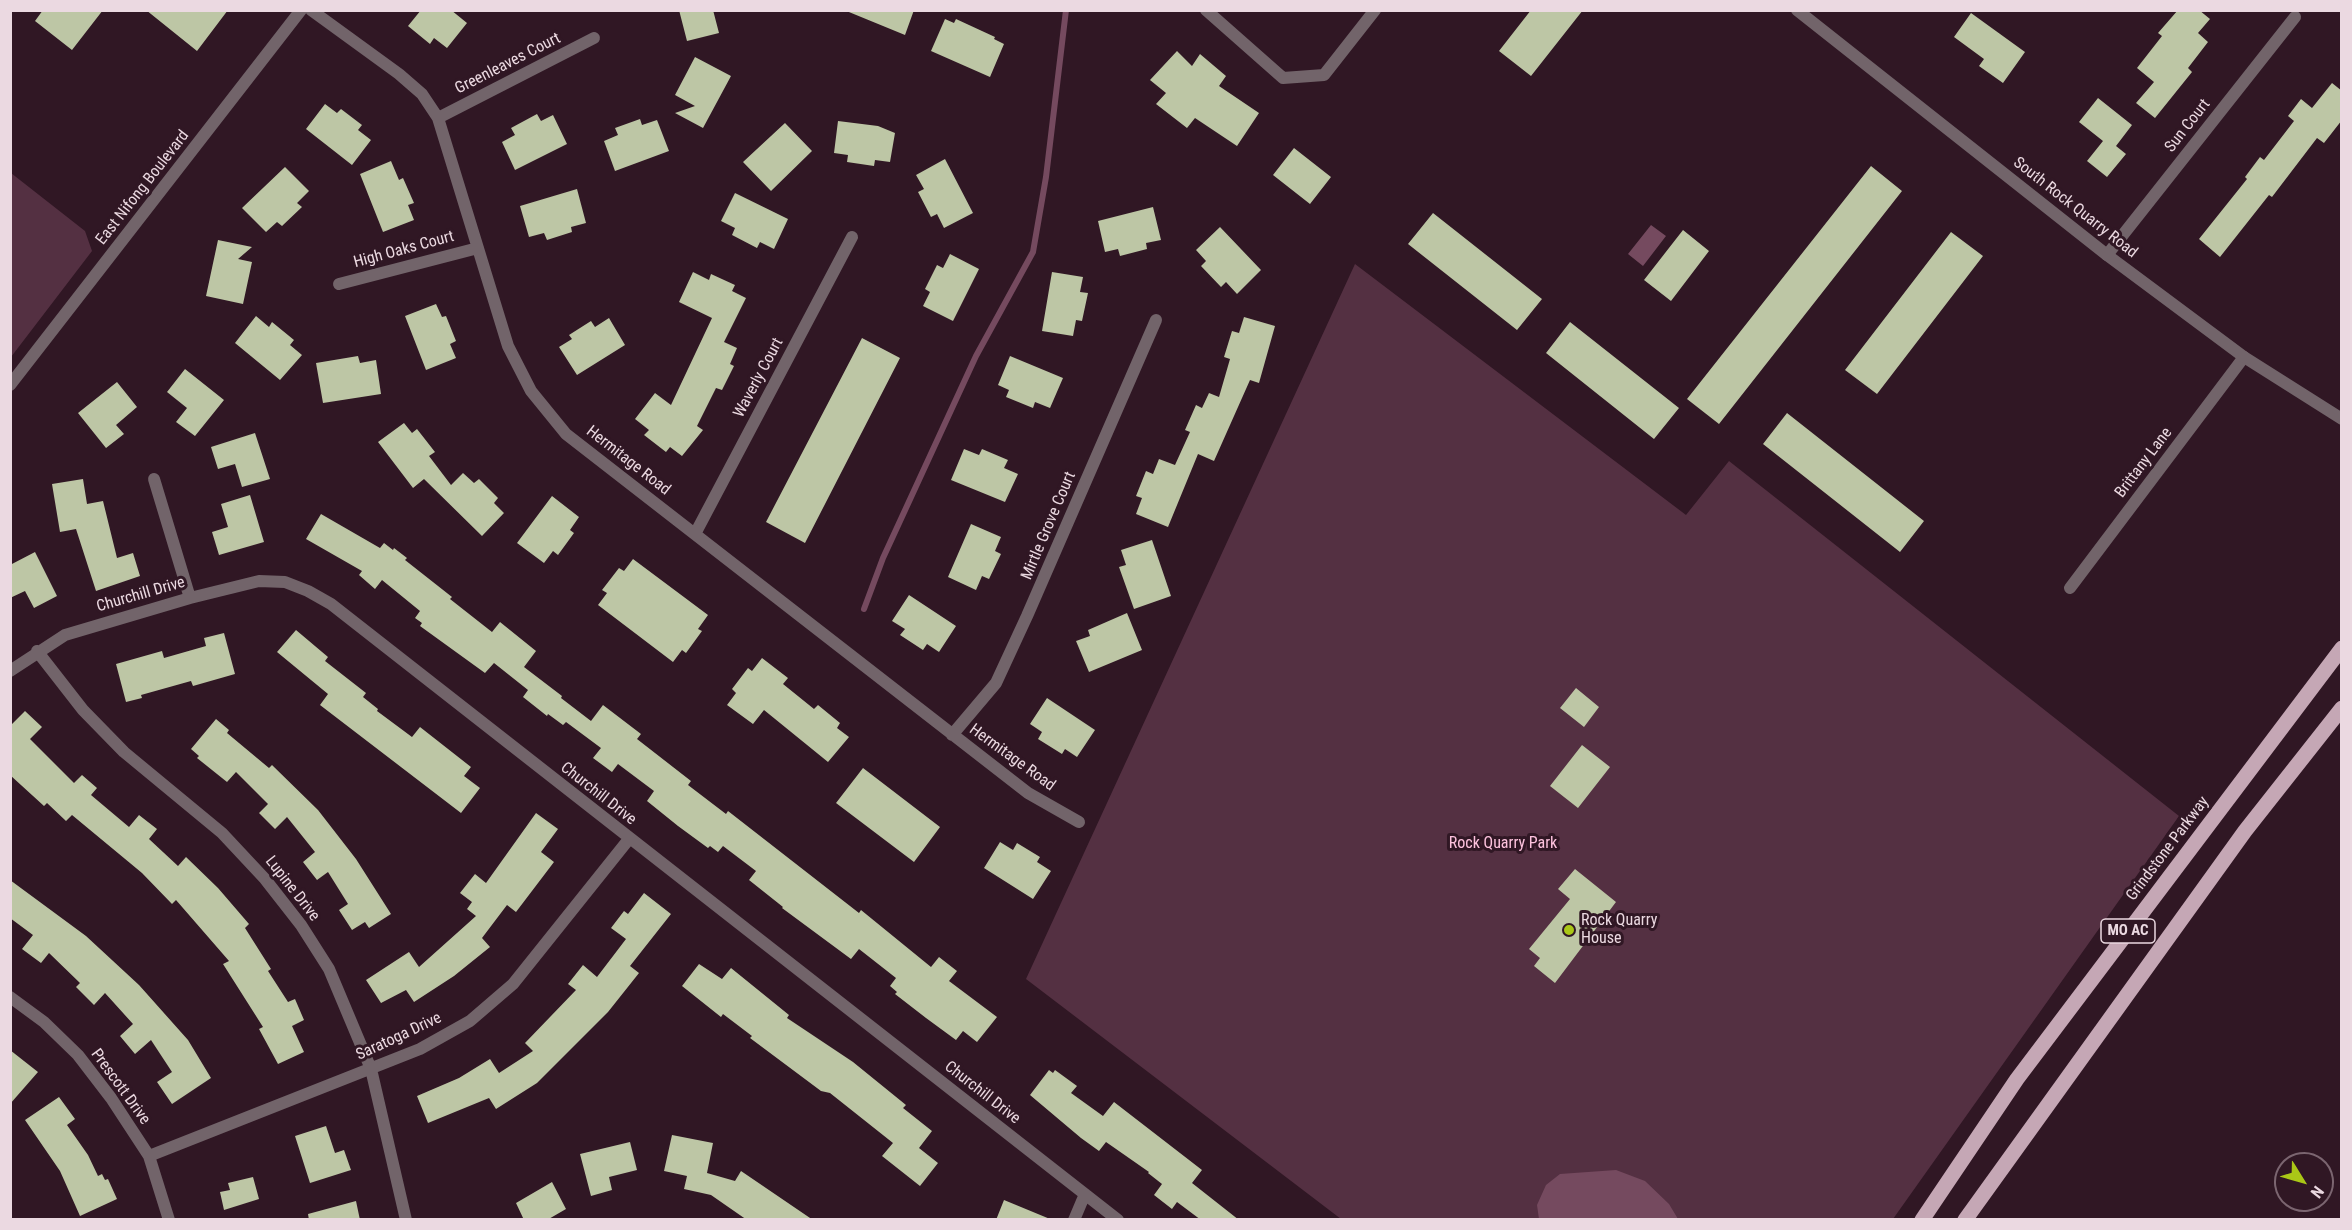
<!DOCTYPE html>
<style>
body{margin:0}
#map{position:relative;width:2352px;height:1230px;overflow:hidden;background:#301724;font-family:"Roboto Condensed",sans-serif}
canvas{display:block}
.frame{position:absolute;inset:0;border:12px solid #ebd9e1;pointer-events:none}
.north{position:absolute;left:2274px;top:1152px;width:60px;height:60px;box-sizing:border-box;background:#301724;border:2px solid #7b6570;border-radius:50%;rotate:127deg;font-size:16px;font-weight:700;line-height:24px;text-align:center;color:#ebd9e1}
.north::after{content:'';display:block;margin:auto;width:21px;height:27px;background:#aac717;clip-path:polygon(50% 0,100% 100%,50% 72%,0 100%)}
</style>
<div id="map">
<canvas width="2352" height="1230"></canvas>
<div class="frame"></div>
<div class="north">N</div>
</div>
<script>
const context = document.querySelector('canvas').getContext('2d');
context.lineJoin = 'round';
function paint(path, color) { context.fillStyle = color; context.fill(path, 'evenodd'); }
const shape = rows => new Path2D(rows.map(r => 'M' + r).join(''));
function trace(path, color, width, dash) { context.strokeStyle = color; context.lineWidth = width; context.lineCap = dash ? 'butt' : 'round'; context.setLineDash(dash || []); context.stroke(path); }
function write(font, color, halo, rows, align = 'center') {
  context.font = font + ' "Roboto Condensed",sans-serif'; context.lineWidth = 6; context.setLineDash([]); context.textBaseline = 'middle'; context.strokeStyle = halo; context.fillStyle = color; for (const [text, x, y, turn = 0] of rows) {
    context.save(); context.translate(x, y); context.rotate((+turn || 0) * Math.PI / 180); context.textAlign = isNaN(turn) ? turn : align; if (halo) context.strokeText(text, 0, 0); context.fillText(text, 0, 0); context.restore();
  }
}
paint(shape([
 [11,173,85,231,92,251,11,357],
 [1355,264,1686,515,1729,461,2179,816,1893,1219,1341,1219,1026,979]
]), '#543042');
paint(shape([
 [1651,225,1666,236,1643,266,1628,254],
 [1616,1170,1645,1181,1669,1204,1678,1219,1539,1219,1537,1205,1546,1185,1560,1174]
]), '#754a5f');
trace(shape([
 [864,609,883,558,976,356,1033,252,1046,177,1066,10]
]), '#754a5f', 6);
paint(shape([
 [43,10,103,10,72,50,35,21],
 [146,10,228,10,197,51],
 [421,10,451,10,467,23,447,48,434,38,430,44,408,26],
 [679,10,713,10,719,33,687,41],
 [844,10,914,10,905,35],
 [1531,10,1583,10,1531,76,1499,51],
 [2178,10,2199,10,2210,19,2198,33,2208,42,2188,68,2192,72,2155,118,2136,103,2154,82,2137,68,2162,36,2158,33],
 [1971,13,2025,52,2003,83,1979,66,1984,59,1954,37],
 [945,19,954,23,956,19,995,37,994,39,1004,44,990,77,931,51],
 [1177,51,1192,66,1200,54,1226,76,1219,86,1259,113,1237,146,1195,118,1187,128,1156,104,1166,93,1150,80],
 [695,57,731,76,703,128,675,113,695,106,675,95],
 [2332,83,2342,91,2342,120,2324,143,2317,138,2272,197,2269,195,2220,257,2199,239,2247,179,2245,177,2260,157,2264,160,2294,121,2288,116,2301,99,2312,108],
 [2098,98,2132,125,2116,146,2126,154,2107,177,2087,161,2103,141,2079,122],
 [325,104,337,113,341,109,362,125,358,130,371,140,352,165,306,129],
 [537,114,541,121,553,115,567,144,515,170,502,142,515,135,511,128],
 [640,119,642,125,657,120,669,151,615,171,604,141,618,135,615,128],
 [838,121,878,126,895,133,890,162,875,160,874,166,847,162,848,155,834,153],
 [785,123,812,151,771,191,743,162],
 [1294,148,1331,177,1310,204,1273,175],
 [945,159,973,213,944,228,937,214,931,217,918,192,924,189,916,175],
 [391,161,399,180,403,178,414,203,408,205,414,220,383,232,360,174],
 [1871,166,1902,191,1719,424,1687,399],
 [285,167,309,191,297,203,302,207,282,226,277,222,266,232,242,208],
 [577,189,586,223,571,227,572,232,547,240,544,233,529,237,520,206],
 [735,193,788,219,774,249,760,242,757,248,732,235,735,228,721,221],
 [1153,207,1161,240,1146,243,1147,249,1120,256,1118,249,1105,252,1098,221],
 [1433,213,1542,299,1517,330,1408,244],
 [1220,227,1261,270,1237,294,1226,282,1221,287,1201,266,1206,261,1196,250],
 [1683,230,1709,251,1671,301,1644,280],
 [1951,232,1983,256,1877,394,1845,370],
 [218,240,252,247,238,259,252,262,243,304,206,296],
 [950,254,979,269,953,321,923,306,930,292,925,289,937,265,943,268],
 [693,272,709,280,711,274,735,285,732,291,746,298,724,342,737,348,730,364,734,366,722,390,716,388,697,426,703,430,682,456,670,447,666,452,644,435,649,430,635,419,655,393,671,405,712,318,679,302],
 [1052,272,1083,277,1080,292,1088,293,1082,321,1076,320,1073,336,1042,331],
 [436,304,442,317,446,316,456,341,450,344,456,358,426,370,405,316],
 [256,316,269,327,272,322,294,340,290,345,302,355,280,380,235,343],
 [1244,317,1275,326,1259,383,1250,380,1214,461,1198,454,1168,527,1136,514,1142,498,1136,496,1146,471,1153,474,1159,459,1175,465,1190,432,1185,430,1196,405,1202,408,1209,393,1219,397,1230,359,1224,357,1232,331,1239,333],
 [609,318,625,345,577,375,559,347,572,339,569,335,591,321,595,327],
 [1570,322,1679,408,1654,439,1546,353],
 [862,338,900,358,805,543,766,522],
 [358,356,360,363,376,360,381,394,323,403,316,363],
 [1010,356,1063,378,1050,408,1035,402,1033,408,1006,397,1009,390,998,385],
 [185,369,224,400,195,436,176,422,187,408,167,392],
 [117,382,137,407,116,425,124,434,106,448,78,413],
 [1787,413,1924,521,1900,552,1763,444],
 [404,423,412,433,417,429,435,452,429,456,451,485,463,473,474,483,479,479,498,498,494,503,504,513,482,536,424,479,413,488,378,442],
 [255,433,270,479,242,487,235,464,218,469,211,447],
 [964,449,979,455,982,449,1008,460,1004,468,1018,474,1005,502,951,480],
 [83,479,87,504,103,501,117,558,133,553,140,576,96,591,76,529,60,532,52,484],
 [250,495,264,542,219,555,212,532,228,527,221,504],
 [552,496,579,517,570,530,574,533,558,555,553,551,544,563,517,543],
 [321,514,380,548,384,543,393,550,394,548,407,558,405,560,452,597,450,599,492,632,500,622,536,651,524,667,562,696,561,698,591,721,603,705,641,734,637,739,691,781,688,785,726,814,728,811,859,913,861,910,931,967,939,957,957,971,949,981,997,1017,977,1042,963,1031,956,1040,926,1018,895,994,897,992,890,986,896,978,859,949,851,959,782,908,783,907,749,880,756,871,723,846,718,852,710,846,708,848,678,826,647,801,654,791,618,764,612,772,593,758,601,748,566,722,563,725,548,714,547,716,523,697,528,690,494,663,485,673,420,626,422,623,415,618,420,611,382,580,375,589,359,575,362,571,306,539],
 [971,524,1001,537,995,551,1001,554,989,579,982,576,976,590,948,577],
 [1152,540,1171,596,1134,609,1119,567,1126,565,1121,550],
 [35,552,57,596,34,608,25,591,10,598,10,565],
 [633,559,708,615,698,629,702,631,686,653,682,650,673,662,598,605,607,593,602,590,619,568,624,571],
 [909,595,956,626,939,652,927,644,923,650,900,635,905,629,892,621],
 [1127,613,1142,650,1089,672,1076,641,1090,636,1088,630],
 [296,630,328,657,325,661,366,693,363,697,378,709,377,711,412,737,420,727,471,767,464,776,480,788,461,813,320,705,328,694,277,652],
 [224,633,235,674,193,686,191,681,141,695,142,698,126,702,116,664,162,651,164,658,206,646,204,638],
 [762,658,788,678,783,684,814,709,818,705,840,723,837,728,849,737,828,762,764,710,753,724,727,705,736,693,732,689,748,668,752,671],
 [1576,688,1599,707,1584,727,1560,708],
 [1047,698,1095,730,1077,757,1065,749,1062,754,1038,739,1042,732,1030,724],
 [25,711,42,727,30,739,74,783,82,775,97,788,91,795,129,827,139,815,157,829,149,839,178,866,186,857,218,888,249,924,245,928,271,969,268,971,288,1002,295,999,304,1020,292,1026,304,1052,278,1064,259,1029,263,1027,223,964,229,961,176,900,172,904,142,873,72,815,66,821,47,803,44,806,10,775,10,726],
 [216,719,229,730,227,733,269,768,272,765,318,810,356,859,391,914,369,928,365,922,352,930,339,910,348,904,328,872,317,880,303,862,315,852,287,817,275,829,259,813,268,804,236,772,227,782,197,758,199,756,191,749],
 [1582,745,1610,767,1578,808,1550,786],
 [863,768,940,827,914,862,836,803],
 [536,813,558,829,541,852,554,862,516,912,507,905,482,938,490,947,454,976,414,1002,406,990,381,1003,366,980,409,952,419,967,476,916,467,909,472,902,460,893,475,874,486,883],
 [1000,842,1013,850,1017,843,1040,857,1037,862,1051,871,1033,899,984,868],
 [1575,869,1616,902,1555,983,1534,966,1540,958,1529,949,1570,899,1558,889],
 [10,880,86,936,139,985,188,1040,211,1078,172,1104,157,1082,172,1072,151,1040,135,1054,120,1036,133,1024,105,993,94,1005,76,987,80,983,49,953,41,963,22,949,33,935,10,918],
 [644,893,671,914,630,966,639,973,608,1012,537,1083,496,1109,489,1098,428,1123,417,1096,459,1078,490,1059,499,1073,533,1051,525,1043,576,990,568,984,583,965,597,977,626,939,611,928,624,911,628,914],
 [699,964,722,979,731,968,789,1015,787,1018,853,1062,906,1105,903,1108,932,1131,919,1148,938,1163,920,1186,882,1156,893,1143,830,1093,821,1091,750,1038,752,1036,723,1014,721,1017,682,986],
 [10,1050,38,1072,10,1104],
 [1049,1070,1053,1073,1055,1070,1077,1086,1071,1093,1103,1116,1114,1102,1202,1170,1192,1183,1239,1220,1201,1220,1177,1202,1172,1209,1154,1195,1162,1184,1148,1173,1149,1172,1106,1142,1099,1151,1081,1138,1030,1095],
 [59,1097,75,1119,67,1125,88,1155,98,1176,102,1174,105,1180,108,1179,117,1199,80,1216,60,1171,25,1120],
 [326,1126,335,1153,344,1150,351,1170,310,1183,295,1136],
 [672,1135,713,1143,707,1173,735,1181,741,1171,813,1220,747,1220,711,1195,684,1189,687,1176,664,1171],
 [630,1142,637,1170,609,1177,612,1190,591,1196,580,1154],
 [253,1177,259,1199,224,1210,220,1192,230,1190,228,1183],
 [552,1182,566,1209,547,1220,524,1220,516,1203],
 [1004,1200,1050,1219,1050,1220,996,1220],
 [356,1201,360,1220,309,1220,308,1214]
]), '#bdc6a5');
trace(shape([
 [311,10,399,74,422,94,438,118,508,346,531,391,566,434,1028,793,1079,822],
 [1206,10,1283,78,1324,75,1375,10],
 [438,118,594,38],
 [2107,255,2295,17],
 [339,284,478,248],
 [154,479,190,598],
 [695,534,852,237],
 [2070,588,2244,357],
 [37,651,83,710,124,752,222,833,265,879,301,925,329,969,371,1069,406,1220],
 [10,671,65,635,190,598,259,581,285,582,308,591,331,604,1118,1220],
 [952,735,996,683,1027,616,1156,320],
 [10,997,44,1022,78,1055,111,1098,149,1156,169,1220],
 [149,1156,420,1049,470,1021,513,984,629,839],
 [1074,1220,1085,1194]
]), '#72646a', 12);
trace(shape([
 [1797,10,2107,255,2244,357,2342,419],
 [10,385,301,10]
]), '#72646a', 12);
trace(shape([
 [1922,1220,2017,1079,2342,648],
 [1965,1220,2245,831,2342,708]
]), '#c5a7b5', 15);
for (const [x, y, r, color] of [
 [1569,930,6,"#aac717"]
]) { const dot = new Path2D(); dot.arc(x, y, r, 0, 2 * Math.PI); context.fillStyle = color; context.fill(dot); trace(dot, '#301724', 2); }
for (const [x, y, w] of [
 [2128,931,54]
]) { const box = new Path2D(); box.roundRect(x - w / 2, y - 12, w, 24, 4.5); context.fillStyle = '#301724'; context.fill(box); trace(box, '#ebd9e1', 1.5); }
write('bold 15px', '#ebd9e1', null, [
 ["MO AC",2128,931]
]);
write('16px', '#ebd9e1', '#301724', [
 ["Greenleaves Court",508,64,-27],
 ["Sun Court",2188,126,-52],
 ["East Nifong Boulevard",143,188,-52],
 ["South Rock Quarry Road",2075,208,38],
 ["High Oaks Court",404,250,-15],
 ["Waverly Court",759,378,-62],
 ["Hermitage Road",628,461,38],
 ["Brittany Lane",2144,463,-53],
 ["Mirtle Grove Court",1049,526,-67],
 ["Churchill Drive",141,595,-16],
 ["Hermitage Road",1012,758,36],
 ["Churchill Drive",598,794,38],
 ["Grindstone Parkway",2168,849,-53],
 ["Lupine Drive",292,889,52],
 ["Saratoga Drive",399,1037,-25],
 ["Prescott Drive",120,1087,54],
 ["Churchill Drive",982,1093,38]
]);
write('16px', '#fdc2dd', '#301724', [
 ["Rock Quarry Park",1503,844]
]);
write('16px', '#ebd9e1', '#301724', [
 ["Rock Quarry",1581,921],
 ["House",1581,939]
], 'left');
</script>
